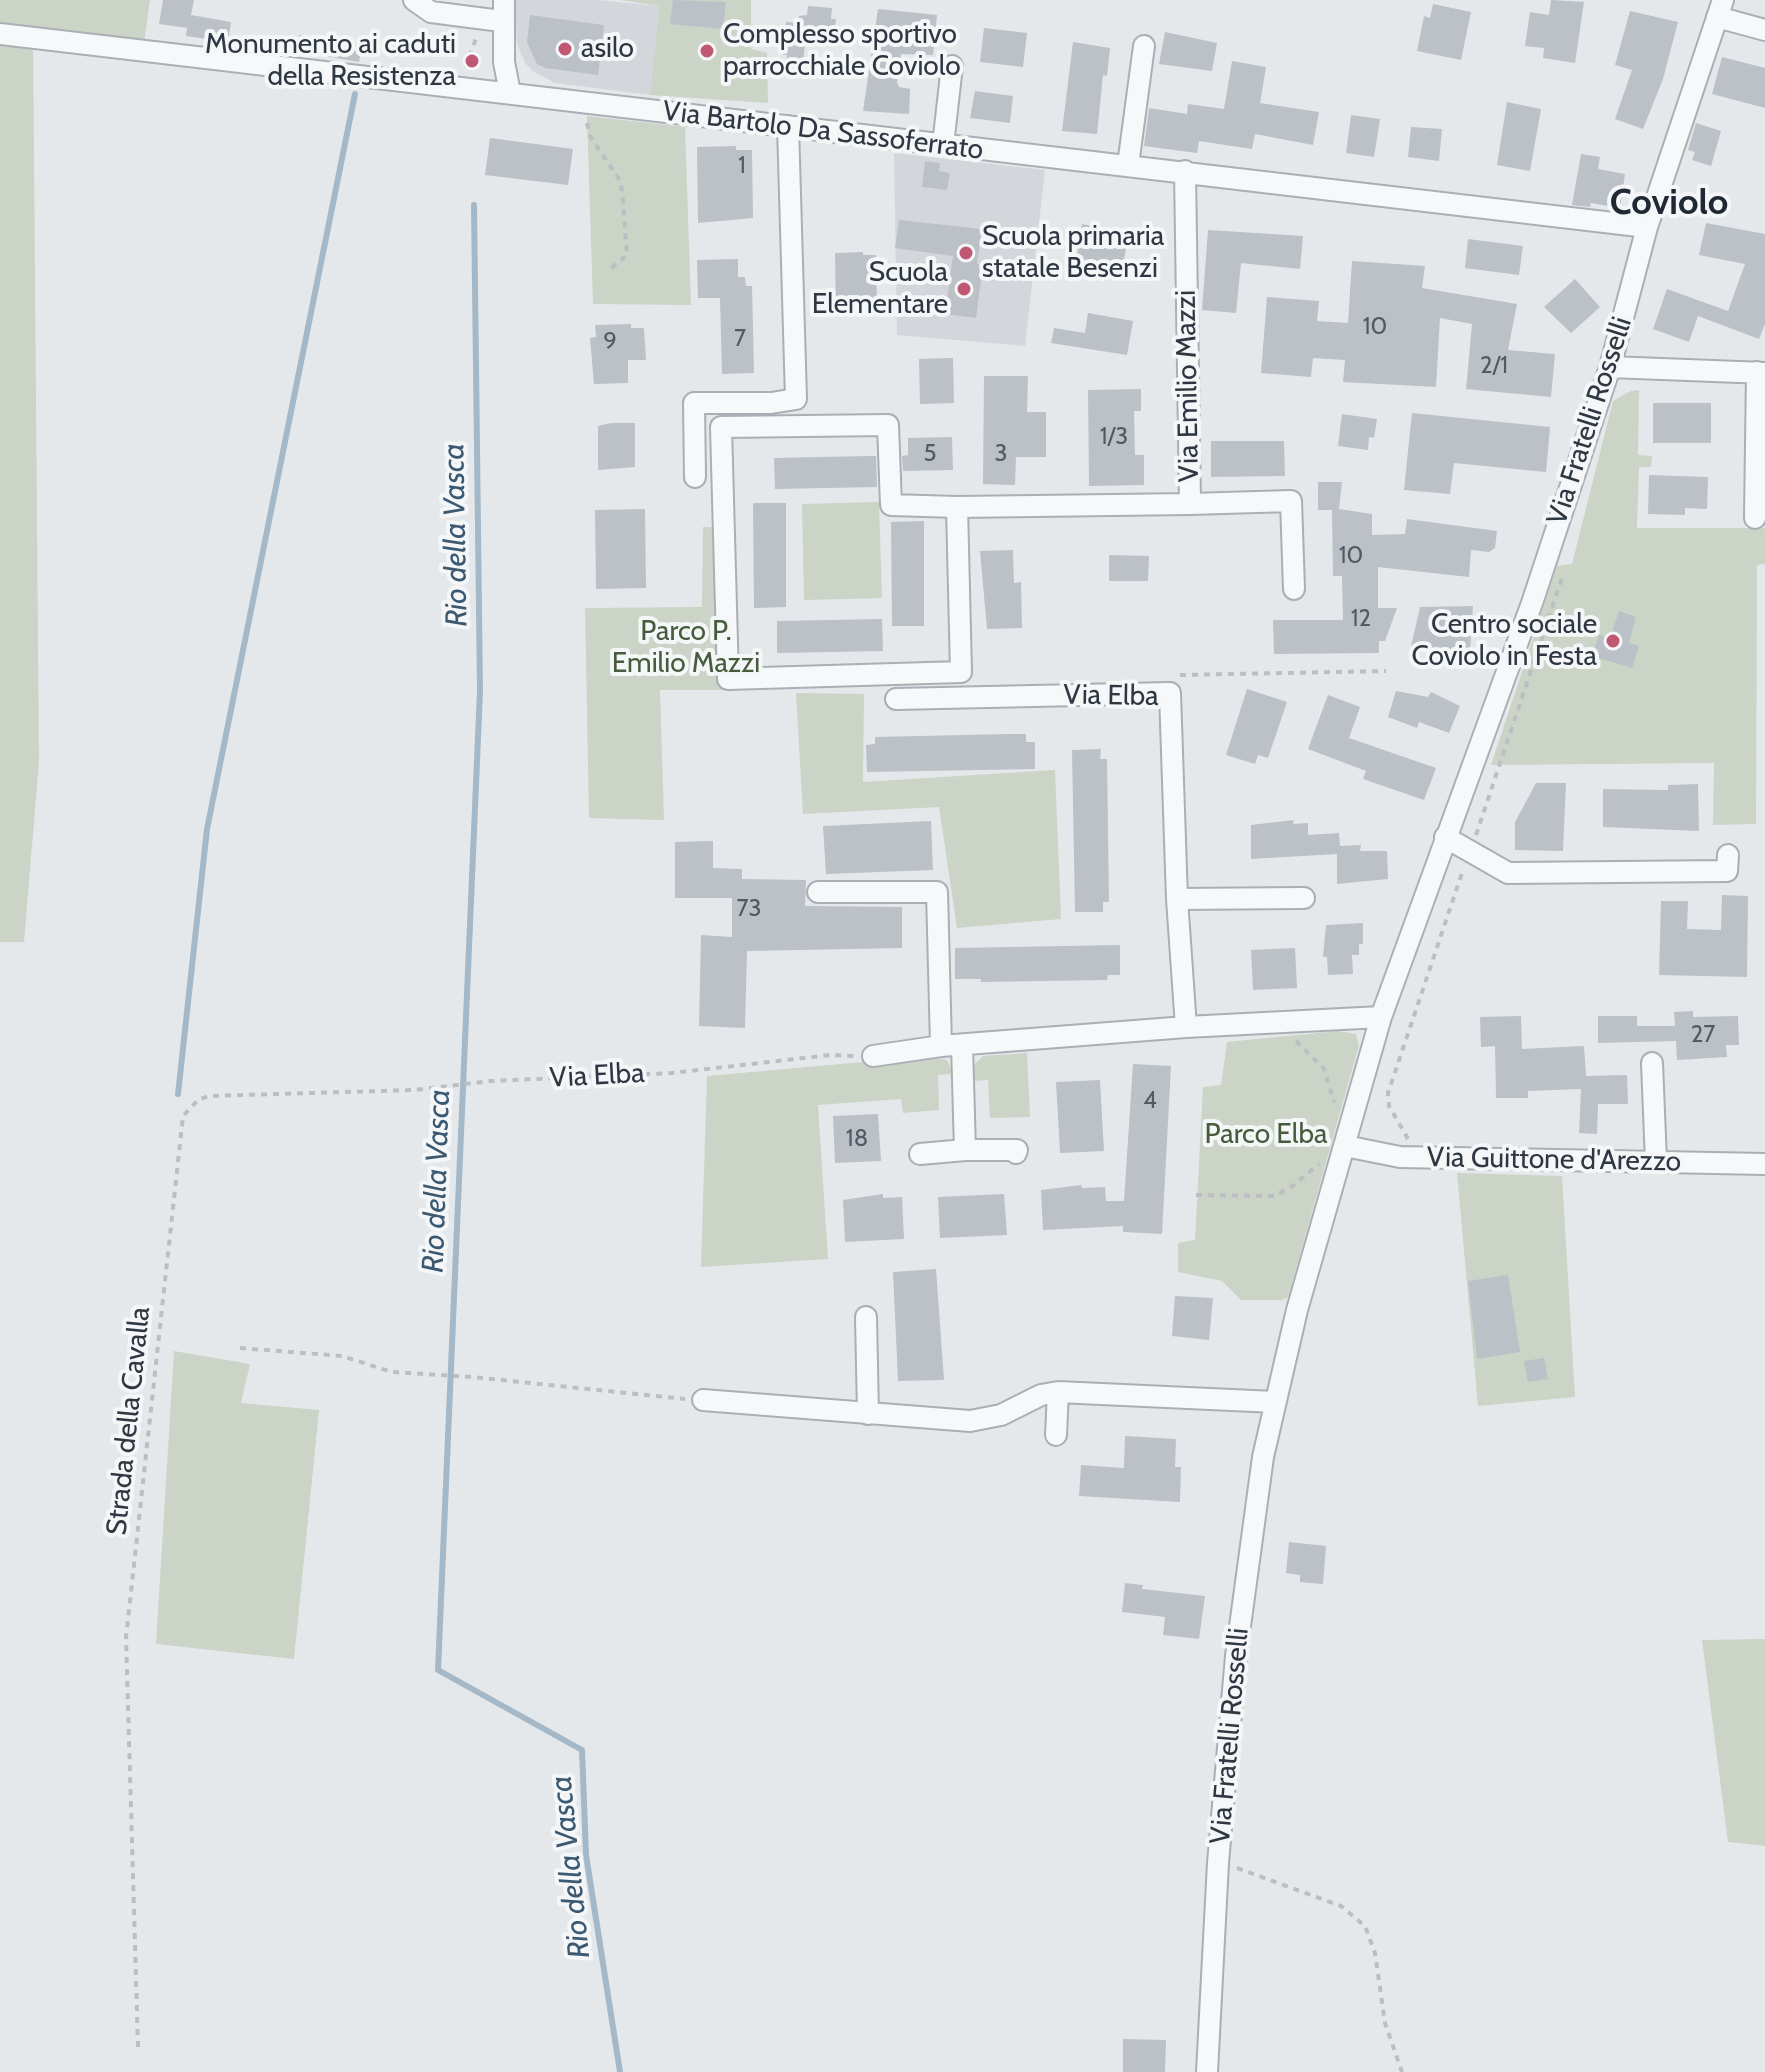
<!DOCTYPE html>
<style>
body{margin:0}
canvas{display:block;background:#e4e8eb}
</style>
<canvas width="1765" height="2072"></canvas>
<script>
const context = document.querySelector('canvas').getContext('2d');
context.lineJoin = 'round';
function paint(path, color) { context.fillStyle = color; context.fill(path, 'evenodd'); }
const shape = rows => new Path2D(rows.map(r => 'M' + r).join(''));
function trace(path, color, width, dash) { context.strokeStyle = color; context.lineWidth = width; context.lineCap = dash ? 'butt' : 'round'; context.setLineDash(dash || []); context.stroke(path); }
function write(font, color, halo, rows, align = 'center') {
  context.font = font + ' Cabin,sans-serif'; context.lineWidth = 8; context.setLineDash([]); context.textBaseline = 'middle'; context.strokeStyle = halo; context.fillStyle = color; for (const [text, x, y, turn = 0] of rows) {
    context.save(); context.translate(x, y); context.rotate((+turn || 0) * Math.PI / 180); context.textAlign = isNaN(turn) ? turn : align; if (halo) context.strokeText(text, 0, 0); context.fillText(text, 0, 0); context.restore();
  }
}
paint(shape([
 [515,0,597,0,659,6,650,95,555,83,534,72,525,63,517,44],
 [894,153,1045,170,1025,346,897,335]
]), '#d3d7dc');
paint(shape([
 [0,0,150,0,143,51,33,39,39,762,24,942,0,942],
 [620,0,751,0,751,49,767,53,768,103,650,95,659,6],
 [587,116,685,127,691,305,593,304],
 [1639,390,1638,455,1652,456,1651,467,1639,467,1637,528,1765,528,1765,564,1757,565,1756,824,1713,825,1714,763,1491,765,1557,566,1572,564,1613,401,1631,391],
 [879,502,882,598,804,600,802,504],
 [703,527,724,528,728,679,725,690,660,690,664,820,589,818,585,608,702,607],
 [796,693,864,694,863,782,1055,770,1061,919,957,928,939,807,803,814],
 [1338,1031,1356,1034,1359,1045,1288,1297,1282,1300,1241,1300,1222,1281,1178,1272,1178,1243,1195,1240,1203,1087,1221,1085,1227,1042],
 [1027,1053,1030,1117,990,1118,988,1080,974,1081,974,1065,983,1056],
 [931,1056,947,1060,953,1074,938,1075,939,1110,903,1113,901,1099,818,1105,828,1259,701,1267,707,1076],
 [1457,1173,1562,1176,1575,1397,1478,1406],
 [174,1351,250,1364,241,1403,319,1410,294,1659,156,1644],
 [1765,1639,1765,1846,1728,1842,1702,1640]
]), '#cbd4c6');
trace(shape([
 [474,205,480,691,438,1670,582,1750,586,1855,620,2072],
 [178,1094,207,829,355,94]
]), '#a4b8c7', 6);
paint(shape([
 [163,0,194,0,191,15,231,22,228,42,186,36,187,28,159,24],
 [673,0,726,2,723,29,670,24],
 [1551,0,1584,2,1575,63,1543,58,1544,48,1525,46,1530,12,1549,15],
 [1433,4,1471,12,1461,60,1417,51,1424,16,1430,18],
 [808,6,832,8,831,19,836,19,833,46,805,43,803,65,786,63,787,55,783,55,786,22,798,23,799,16,807,15],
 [878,9,937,15,933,55,901,54,897,82,899,87,910,89,909,114,863,111],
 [1630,11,1678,22,1663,79,1643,129,1615,119,1632,70,1615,65],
 [530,15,604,25,598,75,545,68,537,64,527,42],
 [984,28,1027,33,1023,67,980,62],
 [1165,32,1217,43,1212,71,1159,64],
 [299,35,362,46,359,62,296,51],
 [1073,42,1110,48,1107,76,1103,75,1097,134,1062,131],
 [1722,57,1765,68,1765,108,1712,94],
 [1232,61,1266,67,1260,103,1319,112,1313,145,1255,134,1252,149,1199,141,1197,153,1144,146,1149,108,1187,114,1188,104,1224,109],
 [975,91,1013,96,1010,123,970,118],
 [1507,102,1541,109,1530,171,1497,165],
 [1351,115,1380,119,1374,157,1346,153],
 [1696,123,1721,131,1711,166,1692,160,1695,152,1688,150],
 [1411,127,1442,129,1439,161,1408,157],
 [490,138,573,149,568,185,485,175],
 [736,146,736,150,752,150,753,218,698,223,697,147],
 [1581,154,1600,157,1598,169,1625,174,1620,208,1591,203,1590,207,1572,205],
 [925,161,940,163,939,171,950,173,947,190,922,187],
 [899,220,982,229,977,264,983,265,976,318,945,314,953,256,895,248],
 [1706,223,1765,234,1765,324,1759,339,1698,316,1689,342,1653,329,1667,289,1728,311,1745,264,1699,255],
 [1082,224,1129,233,1120,281,1074,272],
 [1208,230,1303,236,1300,269,1241,263,1236,313,1202,310],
 [1468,239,1523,246,1519,275,1465,268],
 [863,252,863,255,876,255,877,312,836,312,835,253],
 [738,259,738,277,745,277,746,286,752,286,754,373,722,374,720,298,698,298,697,260],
 [1352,261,1425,266,1422,288,1517,304,1508,350,1555,354,1551,397,1466,389,1472,324,1440,318,1436,387,1343,382,1345,360,1313,358,1311,377,1261,373,1267,297,1319,301,1317,321,1348,323],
 [1575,279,1600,307,1571,333,1544,307],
 [1088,313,1133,321,1127,355,1051,343,1054,328,1085,333],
 [631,324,631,328,644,328,646,360,628,360,628,383,594,384,590,338,596,337,595,325],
 [953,358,954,403,920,404,919,359],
 [984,376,1028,376,1027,412,1046,412,1046,457,1016,457,1015,485,983,484],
 [1141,389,1141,411,1134,411,1135,455,1144,455,1144,485,1089,486,1088,390],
 [1653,403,1711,403,1711,443,1653,443],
 [1412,413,1550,427,1546,472,1454,463,1450,494,1404,490],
 [1342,414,1377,419,1374,438,1369,437,1368,450,1338,446],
 [611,423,635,423,635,467,598,470,598,426],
 [952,437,953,470,903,471,902,456,908,455,908,438],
 [1211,441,1284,441,1285,476,1211,477],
 [869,456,876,456,877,487,775,489,774,458],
 [1649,475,1708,477,1707,509,1685,508,1685,515,1648,514],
 [1318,482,1342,482,1339,509,1372,514,1372,535,1405,534,1407,519,1497,531,1495,548,1489,552,1471,550,1469,577,1378,567,1378,608,1397,608,1385,641,1379,641,1379,653,1274,654,1273,620,1343,620,1342,576,1333,576,1332,510,1318,510],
 [753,503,786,503,786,607,754,608],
 [645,509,646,588,596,589,595,510],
 [924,521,924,626,892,626,891,522],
 [1013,550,1014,583,1021,582,1022,628,987,629,980,551],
 [1109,555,1149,556,1148,581,1109,581],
 [1473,606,1470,650,1410,651,1420,607],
 [1619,611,1636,617,1629,643,1639,646,1632,668,1592,656,1599,635,1610,638],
 [882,619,883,651,777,653,777,621],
 [1247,689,1287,702,1268,758,1258,755,1255,764,1226,755],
 [1396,691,1428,697,1431,692,1460,706,1449,733,1419,722,1417,728,1388,717],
 [1328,695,1360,707,1349,738,1436,768,1424,800,1363,779,1366,771,1308,749],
 [1007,734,1026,734,1026,742,1035,742,1035,769,867,772,866,745,875,744,875,737],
 [1101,749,1100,759,1107,759,1109,902,1103,902,1103,912,1075,912,1072,750],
 [1536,783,1566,783,1563,851,1515,850,1515,822],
 [1698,784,1699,831,1603,827,1603,789,1668,790,1668,785],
 [1294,820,1293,824,1308,823,1308,835,1339,833,1340,846,1361,845,1360,851,1387,851,1388,879,1337,884,1337,854,1251,859,1251,825],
 [931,821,933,870,826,874,823,826],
 [713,841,713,868,742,869,742,879,806,880,805,906,902,907,902,948,747,951,745,1028,699,1026,701,935,732,937,732,898,675,898,675,842],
 [1722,895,1748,896,1747,977,1659,975,1661,901,1688,901,1687,929,1721,930],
 [1363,923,1363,944,1359,944,1359,955,1352,955,1353,974,1328,975,1327,957,1323,957,1326,925],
 [1120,945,1120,975,1108,975,1107,980,981,982,981,979,955,979,955,948],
 [1295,948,1297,988,1253,990,1251,950],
 [1693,1011,1693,1017,1738,1016,1739,1045,1726,1045,1727,1057,1677,1060,1676,1041,1598,1043,1598,1016,1637,1016,1637,1026,1675,1026,1674,1012],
 [1521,1016,1522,1049,1584,1046,1586,1076,1627,1075,1628,1104,1598,1104,1597,1134,1579,1133,1581,1089,1528,1091,1528,1098,1496,1098,1495,1046,1481,1047,1480,1017],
 [1133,1064,1171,1066,1162,1234,1123,1232,1123,1226,1043,1230,1041,1190,1081,1185,1082,1188,1105,1187,1106,1201,1124,1201],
 [1100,1080,1104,1151,1060,1153,1056,1082],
 [878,1114,881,1161,835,1163,833,1116],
 [883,1194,883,1198,902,1197,904,1239,845,1242,843,1200],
 [1004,1194,1007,1235,940,1238,938,1197],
 [936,1269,944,1380,898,1381,893,1272],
 [1508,1275,1520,1352,1477,1359,1468,1281],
 [1175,1296,1213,1298,1209,1340,1172,1336],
 [1544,1358,1548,1379,1528,1382,1524,1361],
 [1125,1436,1176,1439,1175,1467,1181,1467,1180,1502,1079,1496,1081,1465,1124,1468],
 [1289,1542,1326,1546,1323,1584,1300,1582,1300,1575,1286,1573],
 [1125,1583,1143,1585,1142,1589,1205,1596,1199,1639,1163,1635,1165,1617,1122,1612],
 [1123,2039,1166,2040,1165,2072,1123,2072]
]), '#bcc1c7');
const minor = shape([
 [414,0,431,12,501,21],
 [504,0,504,62,510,93],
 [1717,17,1765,30],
 [0,34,1647,227],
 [943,145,952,66],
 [1128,165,1144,46],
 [1610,367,1765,373],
 [695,477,694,403,771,403,796,399,788,126],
 [1190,504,1291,501,1294,589],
 [957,507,891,505,888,425,721,427,728,679,961,672,957,507,1190,504,1185,171],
 [1755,518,1757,372],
 [896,699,1170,693,1177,899,1186,1027],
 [1445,837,1508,873,1727,871,1728,855],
 [818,892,937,892,941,1046],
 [1177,899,1304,898],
 [962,1045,965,1150],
 [873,1056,941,1046,1186,1027,1381,1017],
 [1652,1063,1656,1162],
 [1345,1146,1400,1157,1765,1164],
 [920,1154,965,1150,1017,1150,1016,1153],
 [866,1317,868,1414],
 [703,1400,970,1421,1001,1415,1041,1395,1058,1392,1275,1402],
 [1056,1435,1058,1392],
 [1207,2072,1218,1863,1236,1656,1263,1457,1297,1310,1381,1017,1532,603,1610,367,1647,227,1723,0]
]);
trace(minor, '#aaafb5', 24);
trace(shape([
 [466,68,477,35],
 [587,123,590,136,619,179,622,190,627,255,610,269],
 [1180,675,1386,671],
 [1476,835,1563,575],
 [1296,1041,1324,1069,1334,1102],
 [1408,1139,1389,1106,1388,1093,1463,870],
 [1196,1195,1275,1196,1294,1185,1319,1164],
 [240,1348,342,1356,392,1372,472,1377,685,1399],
 [1237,1868,1341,1906,1365,1926,1375,1953,1385,2023,1402,2072],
 [138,2047,126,1638,183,1116,198,1100,209,1096,414,1090,491,1081,672,1073,830,1055,856,1056]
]), '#bbbec2', 4, [6, 6]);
trace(minor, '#f7f8f9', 20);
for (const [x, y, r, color] of [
 [565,49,8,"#c15873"],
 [707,51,8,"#c15873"],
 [472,61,8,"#c15873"],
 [966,253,8,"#c15873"],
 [964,289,8,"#c15873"],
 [1613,641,8,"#c15873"]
]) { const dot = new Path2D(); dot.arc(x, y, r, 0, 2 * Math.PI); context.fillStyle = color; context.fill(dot); trace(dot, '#f4f6f8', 3); }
write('24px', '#525a63', null, [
 ["1",742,166],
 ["10",1375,327],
 ["7",740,339],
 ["9",610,342],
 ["2/1",1494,366],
 ["1/3",1114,437],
 ["5",930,454],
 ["3",1001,454],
 ["10",1351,556],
 ["12",1361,619],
 ["73",749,909],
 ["27",1703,1035],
 ["4",1150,1101],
 ["18",857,1139]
]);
write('28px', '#2e3742', '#f4f6f8', [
 ["Complesso sportivo",723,35],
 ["parrocchiale Coviolo",723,67],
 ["Monumento ai caduti",456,45,"right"],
 ["della Resistenza",456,77,"right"],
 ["asilo",581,49],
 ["Scuola primaria",982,237],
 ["statale Besenzi",982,269],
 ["Scuola",948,273,"right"],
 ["Elementare",948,305,"right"],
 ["Centro sociale",1597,625,"right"],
 ["Coviolo in Festa",1597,657,"right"]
], 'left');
write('28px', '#2e3742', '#f4f6f8', [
 ["Via Bartolo Da Sassoferrato",823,131,7],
 ["Via Emilio Mazzi",1188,386,-91],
 ["Via Fratelli Rosselli",1590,421,-72],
 ["Via Elba",1111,696,1],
 ["Via Elba",597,1076,-3],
 ["Via Guittone d'Arezzo",1554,1160,1],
 ["Strada della Cavalla",129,1421,-84],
 ["Via Fratelli Rosselli",1230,1736,-85]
]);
write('28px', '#465c3c', '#f4f6f8', [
 ["Parco P.",686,632],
 ["Emilio Mazzi",686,664],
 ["Parco Elba",1266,1135]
]);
write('italic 30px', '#3c5972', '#f4f6f8', [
 ["Rio della Vasca",456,535,-91],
 ["Rio della Vasca",437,1181,-88],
 ["Rio della Vasca",571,1867,-96]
]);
write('bold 36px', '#1f2833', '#f4f6f8', [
 ["Coviolo",1669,203]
]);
</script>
